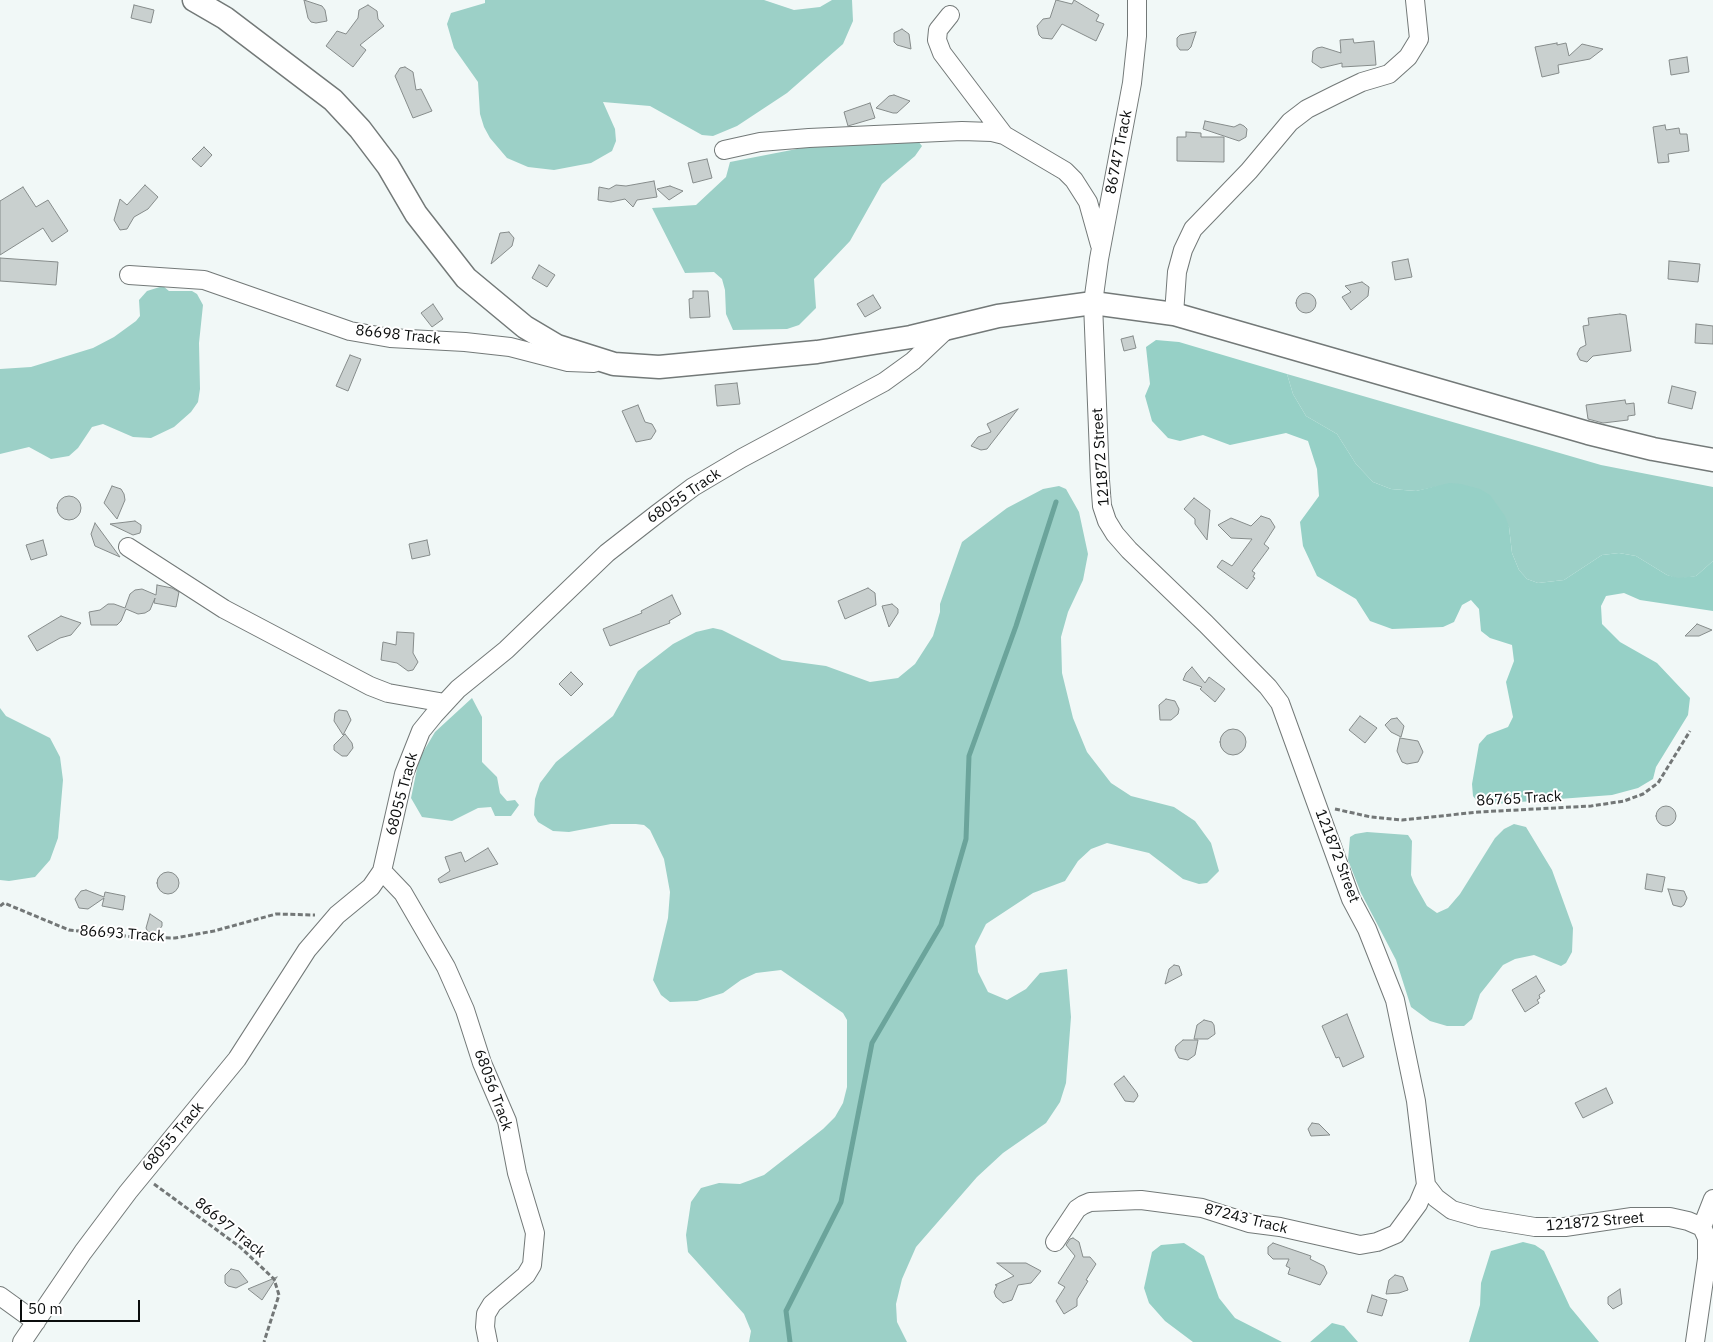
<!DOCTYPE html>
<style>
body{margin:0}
#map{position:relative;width:1713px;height:1342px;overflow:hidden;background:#f1f8f7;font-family:"IBM Plex Sans",sans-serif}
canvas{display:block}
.scale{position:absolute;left:20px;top:1300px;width:120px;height:22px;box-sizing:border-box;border:2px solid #0b0d0d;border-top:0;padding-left:6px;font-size:15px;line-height:18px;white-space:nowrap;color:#0b0d0d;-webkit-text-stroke:4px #fff;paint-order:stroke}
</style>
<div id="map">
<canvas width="1713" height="1342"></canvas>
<div class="scale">50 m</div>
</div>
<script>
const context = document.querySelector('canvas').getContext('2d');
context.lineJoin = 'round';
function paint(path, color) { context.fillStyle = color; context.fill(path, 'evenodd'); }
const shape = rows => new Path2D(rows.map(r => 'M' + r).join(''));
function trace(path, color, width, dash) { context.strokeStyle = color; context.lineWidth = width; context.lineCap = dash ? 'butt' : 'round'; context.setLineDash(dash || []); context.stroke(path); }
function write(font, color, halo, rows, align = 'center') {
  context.font = font + ' "IBM Plex Sans",sans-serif'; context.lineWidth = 4; context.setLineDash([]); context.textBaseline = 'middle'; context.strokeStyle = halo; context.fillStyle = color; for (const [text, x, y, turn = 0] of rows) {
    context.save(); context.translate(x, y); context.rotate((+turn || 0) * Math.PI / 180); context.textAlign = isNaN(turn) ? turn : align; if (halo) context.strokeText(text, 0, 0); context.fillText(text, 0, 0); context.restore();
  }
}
paint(shape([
 [485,0,764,0,794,10,820,7,832,0,852,0,853,21,843,44,787,93,737,126,713,136,702,135,650,106,603,102,615,129,616,141,612,151,591,163,554,170,528,167,507,158,490,138,484,127,480,114,478,82,454,48,447,24,451,13,485,3],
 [918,141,922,146,915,156,882,184,850,241,814,279,816,308,799,325,787,329,733,330,726,314,725,290,722,279,714,272,685,273,652,208,696,205,726,177,730,162,807,147],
 [163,286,169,291,192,291,197,294,203,305,199,343,200,389,198,402,191,412,174,427,151,438,133,437,103,424,92,427,78,448,69,456,51,459,29,447,0,454,0,369,31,367,93,348,114,337,136,321,140,316,139,300,147,291],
 [1287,374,1601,465,1713,487,1713,561,1696,576,1678,579,1667,575,1636,556,1619,553,1602,555,1564,580,1538,583,1527,579,1519,570,1512,553,1509,527,1449,484,1416,491,1391,489,1373,482,1356,464,1337,434,1306,416,1293,394],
 [1059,486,1066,489,1079,512,1088,554,1083,580,1068,612,1061,637,1062,673,1073,718,1087,752,1111,783,1131,796,1174,807,1195,821,1211,843,1219,871,1207,883,1199,884,1183,879,1149,853,1107,843,1091,849,1078,861,1065,881,1033,893,986,924,975,946,978,972,988,992,1007,1000,1026,989,1040,973,1067,969,1071,1017,1066,1083,1060,1102,1046,1123,1003,1153,977,1177,916,1247,902,1279,896,1304,897,1322,907,1342,749,1342,751,1331,744,1314,688,1252,686,1235,691,1202,701,1188,719,1183,740,1184,764,1175,823,1129,835,1117,843,1103,847,1087,847,1020,843,1013,781,970,756,973,741,980,723,993,697,1001,670,1002,661,995,653,980,668,918,670,892,664,859,650,830,644,825,636,824,611,824,569,832,553,831,538,822,534,815,535,799,540,783,556,762,613,716,638,671,673,644,696,632,713,628,722,630,782,660,826,666,870,682,898,678,915,664,933,636,940,612,940,604,962,542,1007,508,1043,489],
 [472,698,482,717,482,762,497,777,500,793,507,801,515,800,519,805,511,816,495,816,491,807,478,808,452,821,422,817,411,798,419,759,435,732],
 [0,708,6,716,50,738,60,757,63,780,58,838,50,860,35,877,9,881,0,880],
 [1514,824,1526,827,1552,870,1573,928,1572,952,1566,963,1561,966,1534,955,1515,959,1503,965,1480,994,1472,1019,1464,1026,1447,1026,1430,1021,1411,1007,1396,960,1361,893,1348,860,1350,837,1355,834,1367,832,1408,835,1412,841,1411,875,1414,883,1427,906,1437,913,1448,908,1460,894,1495,838,1504,829]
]), '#9cd0c7');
paint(shape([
 [1156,340,1179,342,1287,374,1293,394,1306,416,1337,434,1356,464,1373,482,1391,489,1416,491,1449,483,1461,484,1480,489,1490,495,1505,516,1509,527,1512,553,1519,570,1527,579,1538,583,1564,580,1602,555,1619,553,1636,556,1667,575,1678,578,1696,576,1713,561,1713,611,1640,600,1624,593,1606,596,1601,606,1602,624,1620,642,1657,663,1690,698,1688,715,1656,767,1653,779,1638,788,1612,795,1480,805,1473,796,1472,784,1479,744,1487,735,1508,727,1513,717,1506,682,1514,661,1512,645,1490,638,1481,631,1479,609,1471,600,1462,605,1454,622,1443,627,1392,629,1370,621,1356,599,1317,576,1303,546,1300,522,1319,496,1317,469,1308,441,1286,433,1230,445,1203,435,1180,441,1168,438,1152,421,1145,396,1150,384,1146,347],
 [1523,1242,1535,1245,1544,1251,1570,1307,1599,1342,1469,1342,1480,1305,1481,1283,1491,1251],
 [1184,1243,1204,1256,1219,1298,1235,1318,1282,1342,1193,1342,1165,1321,1149,1303,1144,1288,1152,1252,1161,1245],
 [1332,1323,1344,1326,1358,1342,1310,1342]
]), '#96d0c6');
trace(shape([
 [790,1342,786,1311,841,1202,872,1043,941,925,966,839,969,756,1016,626,1056,502]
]), '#6ba49b', 5);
const building = shape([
 [304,0,322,6,325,10,327,21,316,23,311,22,308,18,304,0],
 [1056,0,1072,4,1074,0,1099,15,1096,21,1104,24,1096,41,1062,24,1052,39,1042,38,1039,35,1037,26,1043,19,1050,18,1056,0],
 [134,5,154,10,151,23,131,18,134,5],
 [368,5,377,11,378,19,384,26,360,45,366,50,353,67,326,46,337,31,346,34,358,18,359,10,368,5],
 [902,29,909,34,911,49,897,45,894,42,894,33,902,29],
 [1196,32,1191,47,1188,50,1180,50,1177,46,1177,38,1180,35,1196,32],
 [1353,39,1354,43,1374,41,1376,65,1342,67,1342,63,1321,68,1312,62,1313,51,1317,48,1322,47,1341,53,1340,40,1353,39],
 [1557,43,1557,45,1566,43,1569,56,1582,44,1603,49,1590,59,1558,65,1559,73,1542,77,1535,47,1557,43],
 [1687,57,1689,72,1671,75,1669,60,1687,57],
 [405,67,413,72,416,90,421,89,432,111,413,118,395,76,400,68,405,67],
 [894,95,910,101,897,113,893,113,876,108,889,96,894,95],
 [870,103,875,118,848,126,844,112,870,103],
 [1205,121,1234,127,1240,124,1244,126,1247,129,1246,137,1239,141,1203,129,1205,121],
 [1665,125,1666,130,1679,128,1680,134,1687,134,1689,151,1668,154,1669,162,1658,163,1653,127,1665,125],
 [1186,132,1201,133,1201,137,1224,137,1224,162,1177,161,1177,137,1186,137,1186,132],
 [204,147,212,155,201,167,192,159,204,147],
 [707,159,712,178,693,183,688,163,707,159],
 [654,181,657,197,637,200,633,207,625,199,611,202,598,200,599,187,609,189,616,185,626,186,654,181],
 [145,185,158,197,148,209,134,217,127,229,120,230,114,220,120,199,127,205,145,185],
 [670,186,683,191,669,200,657,189,670,186],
 [23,187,36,207,48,200,68,231,52,242,43,228,0,255,0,201,23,187],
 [509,232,514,238,512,246,491,264,500,233,509,232],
 [0,258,58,262,56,285,0,281,0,258],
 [1408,259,1412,277,1395,280,1392,262,1408,259],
 [1669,261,1700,264,1698,282,1668,279,1669,261],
 [539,265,555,275,547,287,532,278,539,265],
 [1362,282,1369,287,1368,296,1351,310,1342,297,1351,292,1345,286,1362,282],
 [693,291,708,291,710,317,690,318,689,299,693,298,693,291],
 '1296 303a10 10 0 1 1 20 0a10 10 0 1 1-20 0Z',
 [873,295,881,308,865,317,857,304,873,295],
 [433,304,443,319,432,327,421,313,433,304],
 [1620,314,1626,315,1631,351,1593,356,1587,362,1580,360,1577,354,1580,348,1586,345,1583,326,1589,325,1588,318,1620,314],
 [1696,324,1713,326,1713,344,1695,343,1696,324],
 [1133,336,1136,348,1124,351,1121,339,1133,336],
 [350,355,361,359,348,391,336,386,350,355],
 [737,383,740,404,717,406,715,385,737,383],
 [1672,386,1696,392,1692,409,1668,403,1672,386],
 [1625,400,1626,404,1634,403,1635,415,1628,416,1628,420,1603,423,1588,419,1586,405,1625,400],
 [638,405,645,422,652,424,656,431,651,439,636,442,622,411,638,405],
 [1018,409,987,449,981,450,971,446,978,437,991,432,987,424,1018,409],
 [112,486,121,489,124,494,125,500,117,519,104,503,112,486],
 '57 508a12 12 0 1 1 24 0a12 12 0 1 1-24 0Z',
 [1194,498,1210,510,1207,540,1195,524,1195,519,1184,509,1194,498],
 [1261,516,1270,519,1275,527,1264,544,1269,548,1252,571,1255,573,1253,577,1255,578,1247,589,1217,567,1222,560,1232,566,1252,539,1231,538,1218,525,1231,518,1251,526,1261,516],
 [135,521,141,525,141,529,140,533,133,535,110,524,135,521],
 [95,523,120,557,95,546,91,534,95,523],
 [43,540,47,555,31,560,26,545,43,540],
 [427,540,430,555,412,559,409,544,427,540],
 [157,585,172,588,179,592,176,607,154,603,155,598,150,610,145,613,138,614,126,609,121,621,117,625,91,625,89,612,100,610,108,604,114,604,125,608,130,594,135,590,142,589,156,595,157,585],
 [868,588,875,593,876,605,845,619,838,601,868,588],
 [672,595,681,614,669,621,670,623,610,646,603,629,642,613,641,611,672,595],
 [892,604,898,609,898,613,889,627,882,606,892,604],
 [61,616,81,623,71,635,60,638,37,651,28,636,61,616],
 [1697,624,1712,630,1699,636,1685,636,1697,624],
 [397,632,414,633,413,653,418,662,413,670,408,671,397,663,381,660,383,642,396,645,397,632],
 [1192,667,1205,683,1209,677,1225,689,1215,702,1200,689,1202,687,1183,680,1186,673,1192,667],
 [571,672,583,684,571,696,559,684,571,672],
 [1166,699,1175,701,1179,709,1178,714,1171,720,1160,720,1159,705,1166,699],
 [339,710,347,711,351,720,343,735,334,721,335,713,339,710],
 [1360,716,1377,728,1365,743,1349,730,1360,716],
 [1397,718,1404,726,1401,737,1391,732,1385,725,1391,719,1397,718],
 '1220 742a13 13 0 1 1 26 0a13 13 0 1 1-26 0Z',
 [345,734,352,743,353,748,347,756,342,756,334,750,334,745,345,734],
 [1400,738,1418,741,1423,752,1418,762,1407,764,1402,762,1397,751,1400,738],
 '1656 816a10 10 0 1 1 20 0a10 10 0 1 1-20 0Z',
 [488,848,498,864,440,883,438,879,450,871,445,857,461,852,465,862,488,848],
 '157 883a11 11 0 1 1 22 0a11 11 0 1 1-22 0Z',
 [1647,874,1665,877,1662,892,1645,889,1647,874],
 [1668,889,1684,891,1687,898,1684,905,1681,907,1673,905,1668,889],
 [86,890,104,897,105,892,125,896,123,910,102,906,104,898,88,909,79,908,75,899,81,891,86,890],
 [150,914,162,922,162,926,157,933,148,932,146,928,150,914],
 [1174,965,1179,966,1182,975,1165,984,1169,969,1174,965],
 [1536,976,1545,991,1539,995,1540,998,1537,1000,1539,1003,1525,1012,1512,990,1536,976],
 [1347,1014,1364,1057,1343,1067,1339,1057,1336,1058,1322,1026,1347,1014],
 [1204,1020,1212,1022,1214,1025,1215,1034,1208,1039,1194,1039,1197,1025,1204,1020],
 [1183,1040,1198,1040,1195,1055,1188,1060,1179,1058,1175,1050,1176,1046,1183,1040],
 [1124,1076,1137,1093,1138,1096,1134,1102,1125,1101,1114,1084,1124,1076],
 [1606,1088,1613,1103,1583,1118,1575,1103,1606,1088],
 [1312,1123,1319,1124,1330,1135,1311,1136,1308,1129,1312,1123],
 [1073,1238,1079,1242,1083,1257,1090,1257,1096,1264,1086,1280,1088,1281,1077,1299,1077,1306,1064,1314,1056,1301,1065,1287,1058,1283,1075,1256,1066,1245,1070,1239,1073,1238],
 [1273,1243,1311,1256,1310,1259,1324,1266,1327,1273,1320,1285,1288,1274,1290,1268,1286,1266,1289,1259,1273,1259,1268,1254,1268,1247,1273,1243],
 [997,1263,1026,1263,1041,1271,1031,1283,1018,1285,1012,1300,1003,1303,996,1297,994,1292,997,1285,995,1285,1014,1276,997,1263],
 [231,1269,239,1271,248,1282,236,1288,228,1286,225,1283,225,1275,231,1269],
 [1395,1275,1403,1277,1408,1290,1399,1293,1386,1294,1389,1280,1395,1275],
 [277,1277,262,1300,248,1289,277,1277],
 [1620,1289,1622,1304,1613,1309,1608,1304,1608,1297,1620,1289],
 [1372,1295,1387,1300,1382,1316,1367,1312,1372,1295]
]);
paint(building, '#c9d0cf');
trace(building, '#868c8b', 1);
const minor = shape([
 [1137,0,1137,36,1132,83,1099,259,1093,303,1100,480,1102,506,1107,521,1115,534,1129,550,1206,624,1268,687,1280,703,1351,899,1367,929,1395,1000,1416,1101,1426,1185,1436,1198,1452,1210,1480,1218,1535,1227,1565,1227,1632,1217,1670,1217,1688,1221,1702,1227],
 [950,15,938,30,937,40,942,53,1004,135],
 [724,150,760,142,809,138,962,131,992,132,1004,135,1065,171,1074,180,1088,202,1100,245],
 [129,275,204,280,350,331,390,338,465,342,510,347,568,362,594,363],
 [1174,314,1177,272,1183,250,1193,229,1249,171,1290,122,1307,109,1337,94,1362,82,1389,74,1408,57,1419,39,1415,0],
 [128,547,224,609,370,686,388,693,445,703],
 [382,871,403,893,421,924,446,967,465,1010,482,1063,507,1121,517,1173,535,1233,532,1265,526,1275,492,1304,486,1314,485,1327,488,1342],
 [1702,1227,1713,1199],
 [1055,1242,1077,1209,1083,1205,1090,1202,1141,1200,1202,1208,1249,1223,1280,1227,1360,1245,1377,1242,1396,1234,1418,1204,1426,1185],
 [0,1296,36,1322],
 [22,1342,83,1252,128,1192,237,1059,307,950,337,915,371,887,382,871,404,774,421,731,434,715,458,689,506,650,607,553,657,514,693,487,742,458,884,382,913,361,948,328],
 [1695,1342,1707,1259,1707,1238,1702,1227]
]);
const tertiary = shape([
 [194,0,225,18,333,100,360,129,388,166,416,214,466,278,525,327,557,346,614,364,659,367,817,352,911,337,998,316,1093,303,1174,314,1588,433,1653,449,1713,460]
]);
trace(minor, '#737978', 20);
trace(tertiary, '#737978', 25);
trace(shape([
 [1335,809,1371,817,1402,820,1479,812,1591,806,1624,801,1643,794,1658,783,1690,731],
 [0,906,4,903,69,930,134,937,175,938,214,931,276,914,315,915],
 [154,1184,240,1247,274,1279,279,1295,264,1342]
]), '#737777', 3, [5, 2.5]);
trace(minor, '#fff', 18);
trace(tertiary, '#fff', 22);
write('15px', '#0b0d0d', '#fff', [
 ["86747 Track",1119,152,-79],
 ["86698 Track",398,335,6],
 ["121872 Street",1101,457,-94],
 ["68055 Track",684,496,-34],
 ["68055 Track",402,794,-75],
 ["86765 Track",1519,799,-3],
 ["121872 Street",1337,856,69],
 ["86693 Track",122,934,4],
 ["68056 Track",493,1090,70],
 ["68055 Track",173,1137,-49],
 ["87243 Track",1246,1219,14],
 ["121872 Street",1595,1222,-5],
 ["86697 Track",230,1228,39]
]);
</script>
